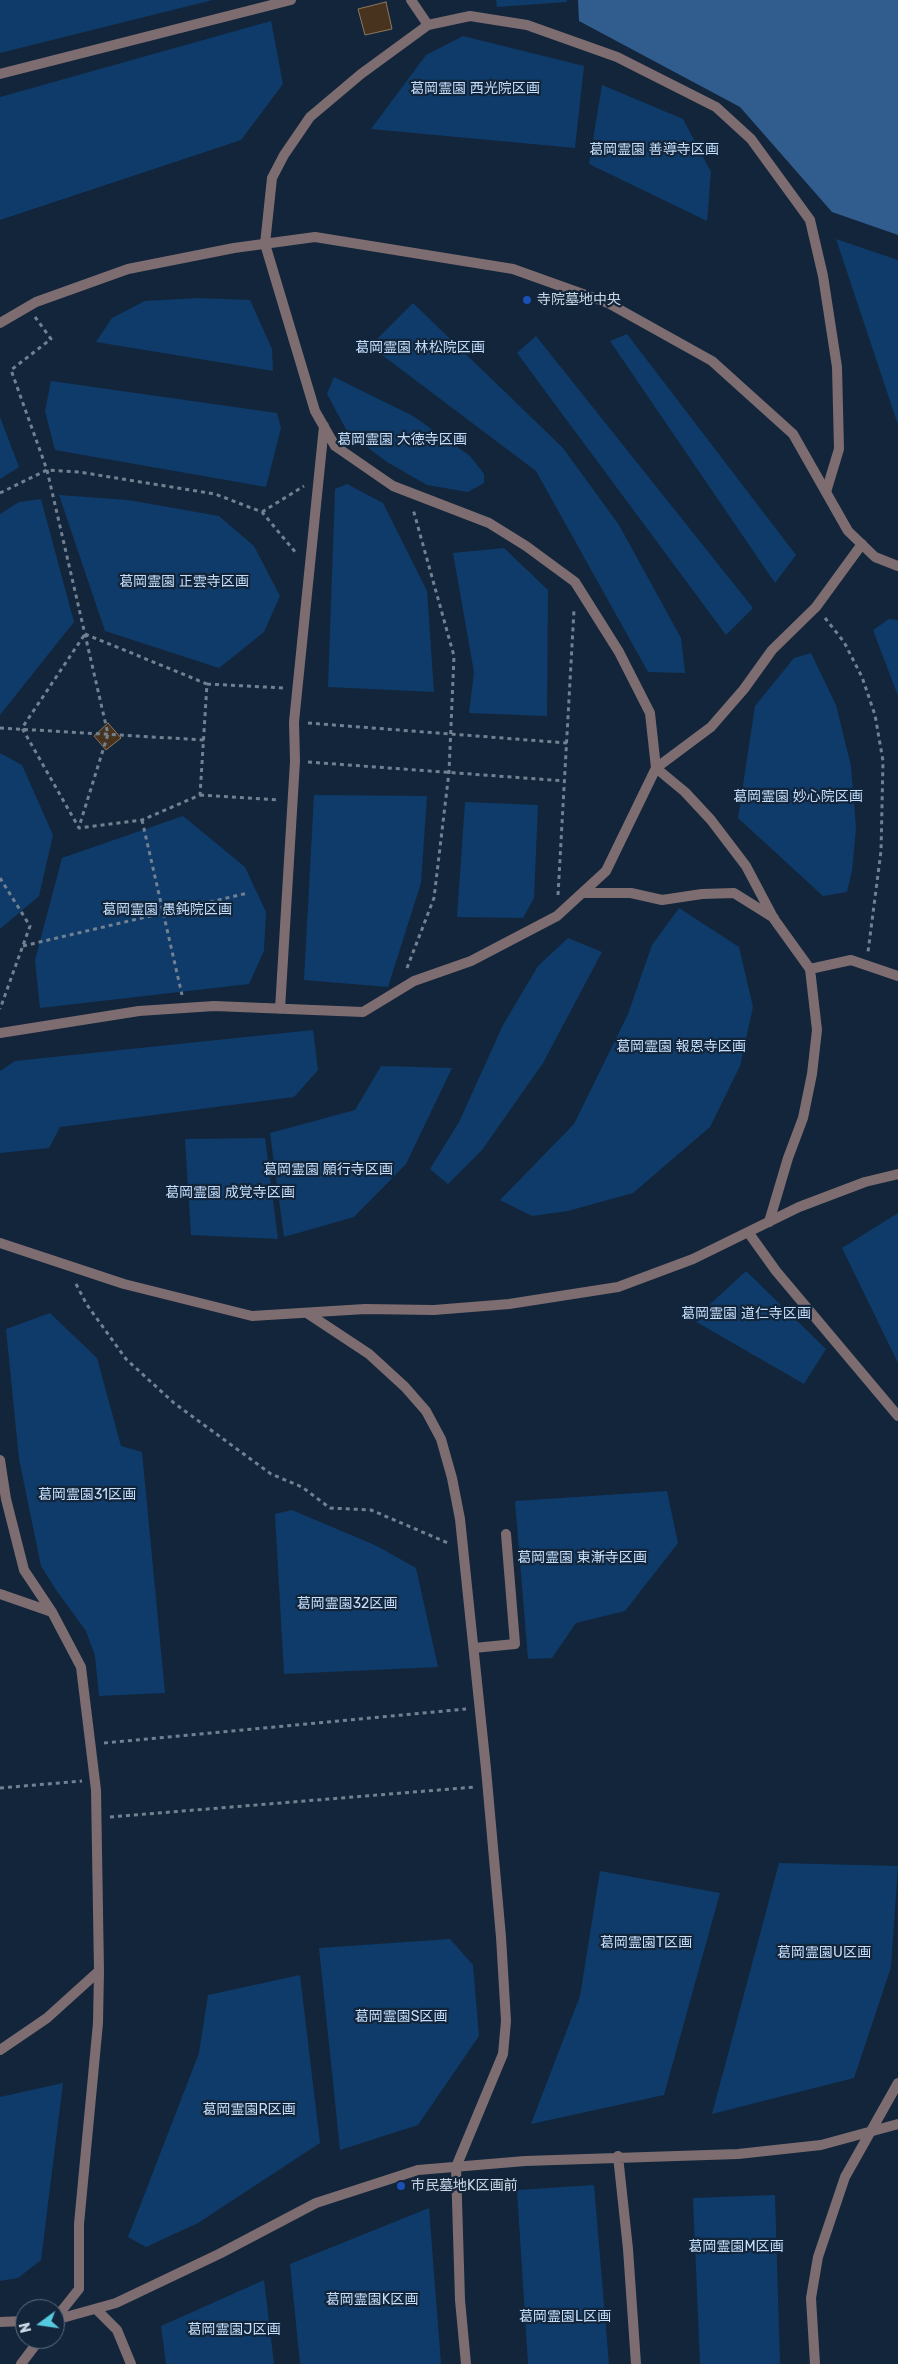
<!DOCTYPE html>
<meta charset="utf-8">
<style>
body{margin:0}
#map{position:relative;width:898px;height:2364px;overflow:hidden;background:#13253a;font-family:Rubik,sans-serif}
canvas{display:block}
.north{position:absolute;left:15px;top:2299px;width:50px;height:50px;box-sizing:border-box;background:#13253a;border:1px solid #5d6c7e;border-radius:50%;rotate:256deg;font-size:14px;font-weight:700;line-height:20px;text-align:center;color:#cbd7e5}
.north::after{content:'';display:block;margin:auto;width:18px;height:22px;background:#55cadf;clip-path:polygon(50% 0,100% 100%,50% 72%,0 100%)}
</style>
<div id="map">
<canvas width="898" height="2364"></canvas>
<div class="north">N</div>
</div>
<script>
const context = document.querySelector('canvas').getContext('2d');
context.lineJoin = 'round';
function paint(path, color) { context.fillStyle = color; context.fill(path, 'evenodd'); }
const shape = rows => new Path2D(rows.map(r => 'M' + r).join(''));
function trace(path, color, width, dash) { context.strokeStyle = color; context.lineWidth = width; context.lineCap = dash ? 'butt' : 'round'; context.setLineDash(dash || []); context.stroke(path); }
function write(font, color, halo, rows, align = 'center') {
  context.font = font + ' Rubik,"Noto Sans JP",sans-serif'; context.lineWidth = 4.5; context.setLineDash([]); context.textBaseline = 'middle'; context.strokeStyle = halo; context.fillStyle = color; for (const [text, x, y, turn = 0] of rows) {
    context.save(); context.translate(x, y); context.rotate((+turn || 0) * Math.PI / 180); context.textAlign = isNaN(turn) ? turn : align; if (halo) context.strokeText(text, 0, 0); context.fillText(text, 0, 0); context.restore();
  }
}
paint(shape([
 [0,0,213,0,0,53],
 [496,0,567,0,567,2,497,7],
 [271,21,283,84,241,140,0,220,0,97],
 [463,36,584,66,575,148,371,129,426,55],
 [602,85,683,119,711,172,707,221,589,164],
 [836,239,898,260,898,425],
 [198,298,250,300,272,349,273,371,96,342,112,318,145,301],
 [413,303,563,448,619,525,681,638,685,673,648,672,536,471,370,346],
 [627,334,796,555,775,583,610,341],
 [536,336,753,608,726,635,517,353],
 [334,377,413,416,470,456,484,474,484,483,468,492,427,485,387,462,348,433,327,394],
 [51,381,277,413,281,428,266,487,55,450,45,411],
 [0,417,19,467,0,479],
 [347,484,383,503,427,591,434,692,328,687,335,489],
 [59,495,128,500,219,516,254,546,280,596,264,632,219,668,105,631],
 [41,499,74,622,0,715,0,514,19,502],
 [504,548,548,590,547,716,469,713,474,672,453,553],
 [889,619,898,620,898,696,873,630],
 [811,653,836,705,851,766,856,828,852,871,847,892,823,896,738,818,755,706,794,658],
 [0,753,22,765,53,835,39,896,0,929],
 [314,795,427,796,421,883,388,987,304,980],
 [465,802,538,805,534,898,523,918,457,917],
 [183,816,245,867,266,912,264,951,249,984,40,1008,35,960,62,858],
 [679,908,739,947,753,1007,740,1066,710,1127,633,1193,568,1211,532,1216,500,1200,574,1124,628,1014,652,945],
 [568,938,602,952,543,1063,482,1150,448,1184,430,1169,459,1122,503,1025,538,966],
 [313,1030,318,1070,294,1097,60,1127,49,1148,0,1153,0,1071,15,1061],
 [381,1066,452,1068,406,1164,354,1217,284,1237,270,1133,355,1110],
 [265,1138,278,1239,191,1235,185,1139],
 [898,1213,898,1363,842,1248],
 [746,1271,826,1349,804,1384,693,1320],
 [50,1313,97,1358,121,1446,142,1452,165,1693,99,1696,95,1656,86,1631,56,1590,41,1566,19,1459,6,1329],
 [667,1491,678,1543,625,1611,576,1623,552,1658,528,1659,515,1501],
 [292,1510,377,1546,416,1568,438,1667,284,1674,275,1514],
 [779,1863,898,1866,891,1967,854,2078,712,2114],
 [600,1871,720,1893,664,2095,531,2124,580,1996],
 [450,1939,473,1965,479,2036,418,2125,340,2150,319,1948],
 [300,1975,320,2143,198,2223,146,2247,128,2237,199,2053,208,1995],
 [63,2083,41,2260,18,2278,0,2281,0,2097],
 [594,2185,609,2364,528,2364,517,2190],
 [775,2195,780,2364,700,2364,693,2198],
 [429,2208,441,2364,300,2364,290,2264],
 [264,2280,274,2364,166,2364,161,2326]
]), '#0e3b69');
paint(shape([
 [578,0,898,0,898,235,832,212,740,107,579,21]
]), '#305c8e');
const building = shape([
 [386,2,392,29,365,35,358,9,386,2],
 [108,723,121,738,106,750,94,736,108,723]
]);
paint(building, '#48341e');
trace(building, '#8e775f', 1);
trace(shape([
 [35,317,51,339,11,370,47,470,108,734,79,827],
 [0,493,47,470,79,472,215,494,262,512,296,553],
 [262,512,304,486],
 [825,618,844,642,862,677,875,715,883,761,881,851,868,952],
 [85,634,207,684,200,795,142,820,79,828,22,728,85,634],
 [207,684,284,688],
 [308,723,567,743],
 [0,728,204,740],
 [308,762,565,781],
 [200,795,279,800],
 [142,820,182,995],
 [0,878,30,926,0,1009],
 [558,895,574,610],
 [23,946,248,893],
 [407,968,434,898,449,772,454,656,413,509],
 [76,1284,87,1305,126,1359,174,1403,271,1474,302,1487,330,1508,371,1510,448,1543],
 [104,1743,466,1709],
 [0,1788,82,1781],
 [110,1817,475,1787]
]), '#728192', 3, [4, 4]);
trace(shape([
 [411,0,428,25],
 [0,74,291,0],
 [582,893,631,893,662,900,702,894,734,893,774,918],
 [810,969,851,960,898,976],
 [280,1009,295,761,294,722,324,426],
 [0,1033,139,1011,214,1006,363,1012,414,981,471,961,557,916,606,871,656,768,650,713,619,652,575,582,526,546,489,523,393,486,335,446,315,411,265,244,272,178,284,155,310,117,361,74,428,25,470,16,527,25,617,57,716,107,751,139,810,220,823,276,837,367,839,449,826,492],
 [769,1222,788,1158,803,1118,812,1074,817,1030,810,969,774,919,746,866,711,820,685,792,656,768,711,727,744,689,772,650,816,607,862,544]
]), '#7d6d70', 10);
trace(shape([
 [0,323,36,302,128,269,234,248,315,237,513,269,608,303,712,361,793,434,848,531,875,557,898,566],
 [748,1232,776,1271,898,1416],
 [0,1243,124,1284,252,1316,365,1309,434,1310,509,1304,618,1287,693,1259,799,1207,865,1182,898,1174],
 [307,1313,369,1354,405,1387,426,1411,441,1439,452,1478,460,1519,486,1769,501,1937,506,2021,503,2054,456,2167,460,2300,466,2364],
 [0,1460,6,1499,24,1570,52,1612,81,1667,96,1790,99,1971,98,2023,79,2224,79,2289,55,2319],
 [0,1594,52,1612],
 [474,1648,515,1644,506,1534],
 [0,2050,47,2018,99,1971],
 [618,2156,628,2249,636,2364],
 [96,2309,117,2330,131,2364],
 [55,2320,116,2303,219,2254,316,2203,418,2170,525,2161,738,2154,821,2145,898,2124],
 [0,2322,25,2321],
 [21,2364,40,2339],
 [815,2364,811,2298,818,2257,845,2177,898,2083]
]), '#7d6d70', 10);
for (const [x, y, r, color] of [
 [527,300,5,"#1a4fb4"],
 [401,2186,5,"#1a4fb4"]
]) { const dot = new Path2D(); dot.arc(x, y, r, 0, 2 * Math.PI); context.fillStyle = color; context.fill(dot); trace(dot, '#13253a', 2); }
write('14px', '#c5dffd', '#13253a', [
 ["葛岡霊園 西光院区画",475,89],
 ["葛岡霊園 善導寺区画",654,150],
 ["葛岡霊園 林松院区画",420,348],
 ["葛岡霊園 大徳寺区画",402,440],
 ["葛岡霊園 正雲寺区画",184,582],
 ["葛岡霊園 妙心院区画",798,797],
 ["葛岡霊園 愚鈍院区画",167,910],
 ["葛岡霊園 報恩寺区画",681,1047],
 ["葛岡霊園 願行寺区画",328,1170],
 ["葛岡霊園 成覚寺区画",230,1193],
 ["葛岡霊園 道仁寺区画",746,1314],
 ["葛岡霊園31区画",87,1495],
 ["葛岡霊園 東漸寺区画",582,1558],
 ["葛岡霊園32区画",347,1604],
 ["葛岡霊園T区画",646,1943],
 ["葛岡霊園U区画",824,1953],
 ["葛岡霊園S区画",401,2017],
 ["葛岡霊園R区画",249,2110],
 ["葛岡霊園M区画",736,2247],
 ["葛岡霊園K区画",372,2300],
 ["葛岡霊園L区画",565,2317],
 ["葛岡霊園J区画",234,2330]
]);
write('14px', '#cbd7e5', '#13253a', [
 ["寺院墓地中央",537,300],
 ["市民墓地K区画前",411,2186]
], 'left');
</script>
